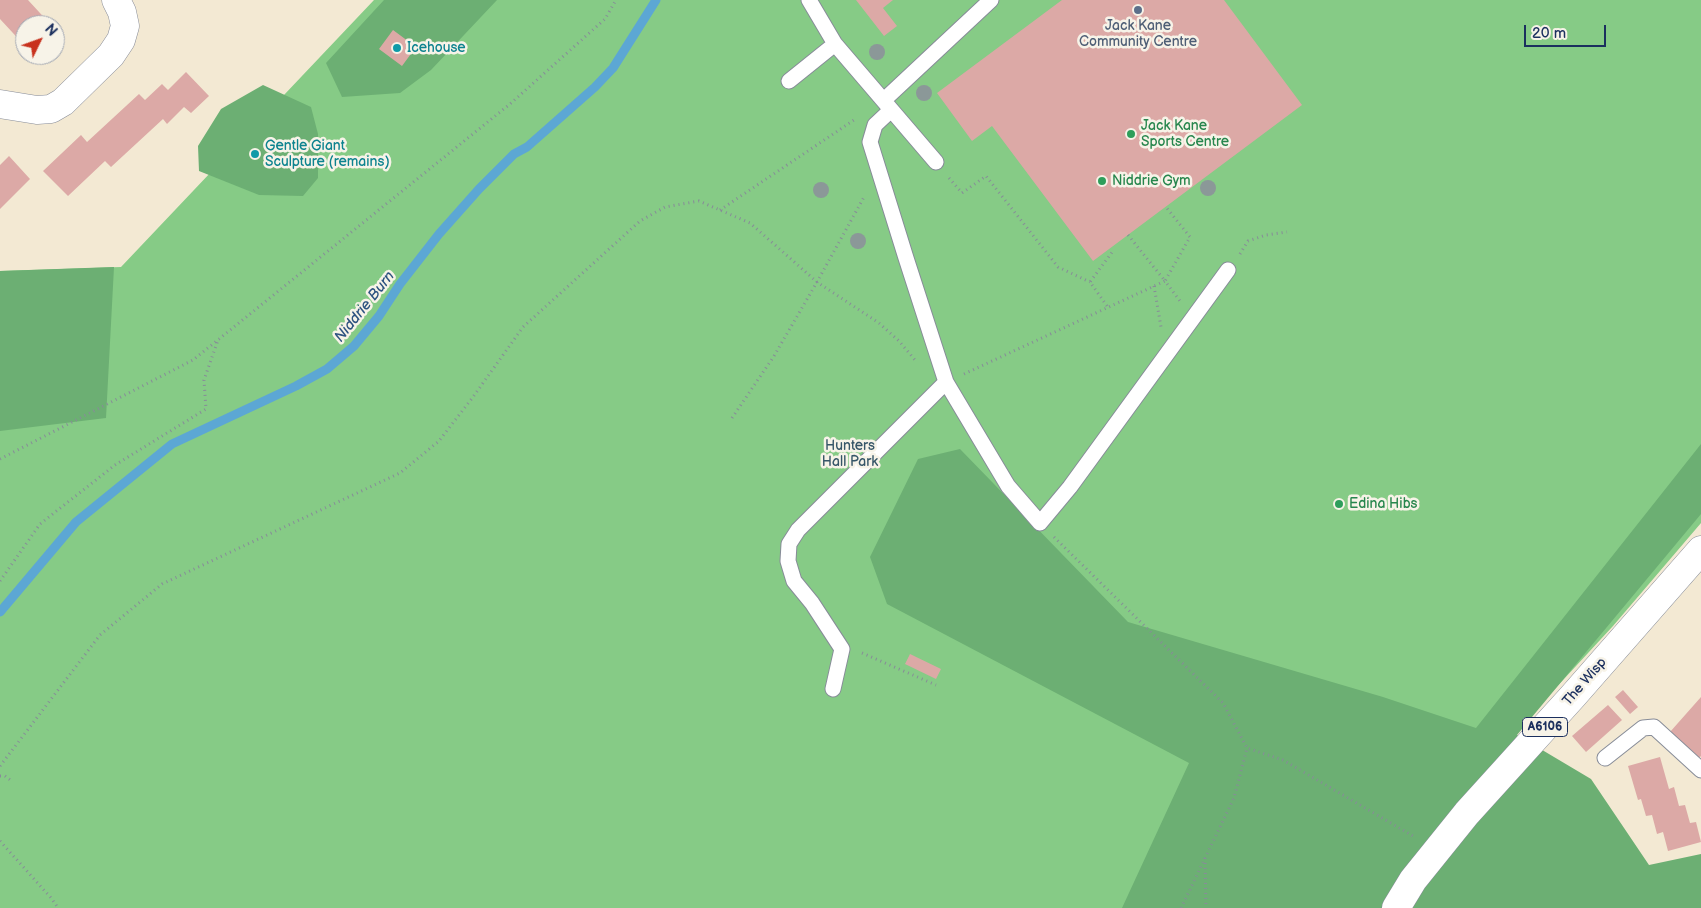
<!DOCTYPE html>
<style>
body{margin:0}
#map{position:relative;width:1701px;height:908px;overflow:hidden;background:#f3e9d3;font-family:"Balsamiq Sans",sans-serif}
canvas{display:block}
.north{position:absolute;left:15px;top:15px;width:50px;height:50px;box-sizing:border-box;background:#f7f3e8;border:1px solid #9fa5b1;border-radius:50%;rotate:48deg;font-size:14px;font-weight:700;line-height:20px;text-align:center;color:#1b2f5e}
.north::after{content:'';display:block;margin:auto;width:18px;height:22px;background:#c8321e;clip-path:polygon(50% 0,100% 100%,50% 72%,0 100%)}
.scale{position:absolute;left:1524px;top:25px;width:82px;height:22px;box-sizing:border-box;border:2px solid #1b2f5e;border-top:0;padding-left:6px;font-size:15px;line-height:18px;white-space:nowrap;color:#1b2f5e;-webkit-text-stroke:4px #f7f3e8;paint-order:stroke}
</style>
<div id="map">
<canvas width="1701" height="908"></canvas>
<div class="north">N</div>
<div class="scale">20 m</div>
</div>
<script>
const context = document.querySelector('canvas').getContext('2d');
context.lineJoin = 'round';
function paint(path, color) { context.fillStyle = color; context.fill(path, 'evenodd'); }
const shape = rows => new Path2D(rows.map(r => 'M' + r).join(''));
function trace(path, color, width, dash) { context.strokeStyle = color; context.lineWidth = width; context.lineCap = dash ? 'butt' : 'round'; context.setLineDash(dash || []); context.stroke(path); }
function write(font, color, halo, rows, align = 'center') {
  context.font = font + ' "Balsamiq Sans",sans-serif'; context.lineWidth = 5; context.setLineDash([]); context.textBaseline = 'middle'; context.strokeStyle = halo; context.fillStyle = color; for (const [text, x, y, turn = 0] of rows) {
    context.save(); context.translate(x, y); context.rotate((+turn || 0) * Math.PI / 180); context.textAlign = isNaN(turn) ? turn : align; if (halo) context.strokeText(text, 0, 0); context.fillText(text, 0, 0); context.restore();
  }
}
paint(shape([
 [374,0,1701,0,1701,523,1613,626,1465,786,1145,908,0,908,0,271,121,267]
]), '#86cb86');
paint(shape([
 [384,0,497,0,431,70,400,93,342,97,326,63],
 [263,85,311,107,318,134,318,178,303,196,259,195,199,171,198,146,221,109],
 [114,267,106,418,0,431,0,271],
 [1701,444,1701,514,1517,735,1591,779,1649,865,1701,854,1701,908,1122,908,1189,763,887,604,870,557,918,459,960,449,1128,622,1383,697,1476,728]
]), '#6caf73');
trace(shape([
 [0,612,76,522,172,444,296,386,327,369,354,346,379,316,400,284,439,234,479,189,514,154,527,147,595,87,613,68,656,0]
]), '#5ca7d4', 9);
paint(shape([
 [0,0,28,0,51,25,25,25,25,46,0,19],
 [856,0,893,0,883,8,897,26,884,36],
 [1062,0,1224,0,1302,105,1093,261,992,126,972,141,937,93],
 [55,29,64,38,55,46],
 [393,30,416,47,402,66,379,49],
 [186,72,209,96,191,113,184,107,167,124,163,119,111,167,105,161,68,196,43,171,81,135,87,142,139,94,145,100,162,84,168,90],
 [9,156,30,179,0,209,0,165],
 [910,654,941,669,936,679,905,664],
 [1623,690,1638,707,1630,714,1615,697],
 [1701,697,1701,756,1699,758,1670,732],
 [1608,705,1622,720,1586,752,1572,736],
 [1660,757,1669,789,1674,787,1679,806,1685,805,1690,823,1696,822,1701,842,1668,851,1663,832,1657,834,1652,815,1646,816,1641,799,1638,800,1628,766]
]), '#dca9a6');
const lane = shape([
 [809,0,835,44,936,162],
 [789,81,835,44],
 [884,100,991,0],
 [891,110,875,125,870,142,906,258,946,382,1008,486,1040,523,1070,487,1228,270],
 [833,689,842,649,812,603,794,581,788,561,789,544,798,530,946,382],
 [1605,758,1643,728,1654,727,1701,770]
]);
const street = shape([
 [0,104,37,110,51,109,63,102,111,55,121,40,125,26,122,12,116,0]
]);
const primary = shape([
 [1396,908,1413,880,1467,813,1573,696,1701,550]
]);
trace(lane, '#878c98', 17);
trace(street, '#878c98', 29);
trace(primary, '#878c98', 29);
trace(shape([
 [949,178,962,193,986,176,1058,267,1090,282],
 [720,210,854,120],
 [1128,235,1165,281,1190,237,1166,207],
 [1240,254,1248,241,1266,235,1287,232],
 [1154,286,1161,327],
 [1107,306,1090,282,1113,251],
 [964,374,1165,281,1180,301],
 [732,418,774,356,817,282,864,197],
 [0,459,193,360,510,104,605,19,616,0],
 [1054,537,1223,703,1247,748,1283,760,1413,836],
 [0,581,40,524,115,465,206,409,204,380,218,340],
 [862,653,936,685],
 [0,766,100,635,162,584,400,473,439,441,473,397,523,327,640,221,665,207,699,201,750,223,817,282,879,323,899,341,915,360],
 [0,776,5,776,13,782],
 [0,841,52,899,58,908],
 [1205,858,1206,908],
 [1181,908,1234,798,1247,748]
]), '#878c98', 3, [1, 4]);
trace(lane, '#fff', 15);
trace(street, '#fff', 28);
trace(primary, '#fff', 28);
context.fillStyle = '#8b9898';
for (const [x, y] of [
 [877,52],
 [924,93],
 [1208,188],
 [821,190],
 [858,241]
]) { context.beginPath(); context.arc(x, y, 8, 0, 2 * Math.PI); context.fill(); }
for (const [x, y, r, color] of [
 [1138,10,5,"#5c6f8a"],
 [397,48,5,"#0f9aa8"],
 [1131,134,5,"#2e9e5b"],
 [255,154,5,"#0f9aa8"],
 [1102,181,5,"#2e9e5b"],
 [1339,504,5,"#2e9e5b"]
]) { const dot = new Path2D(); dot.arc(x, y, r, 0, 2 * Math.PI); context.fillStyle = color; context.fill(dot); trace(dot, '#f7f3e8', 2); }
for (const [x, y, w] of [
 [1545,727,45]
]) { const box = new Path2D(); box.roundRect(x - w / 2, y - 9.5, w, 19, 4); context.fillStyle = '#f7f3e8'; context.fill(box); trace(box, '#1b2f5e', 1); }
write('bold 12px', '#1b2f5e', null, [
 ["A6106",1545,727]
]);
write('14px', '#4e5e75', '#f7f3e8', [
 ["Jack Kane",1138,26],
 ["Community Centre",1138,42]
]);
write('14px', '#0d838f', '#f7f3e8', [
 ["Icehouse",407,48],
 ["Gentle Giant",265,146],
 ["Sculpture (remains)",265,162]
], 'left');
write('14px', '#27864d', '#f7f3e8', [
 ["Jack Kane",1141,126],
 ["Sports Centre",1141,142],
 ["Niddrie Gym",1112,181],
 ["Edina Hibs",1349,504]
], 'left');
write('14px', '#365668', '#f7f3e8', [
 ["Hunters",850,446],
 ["Hall Park",850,462]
]);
write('14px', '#1b2f5e', '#f7f3e8', [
 ["The Wisp",1585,682,-49]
]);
write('italic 15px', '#2e5381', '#f7f3e8', [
 ["Niddrie Burn",365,307,-51]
]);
</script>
